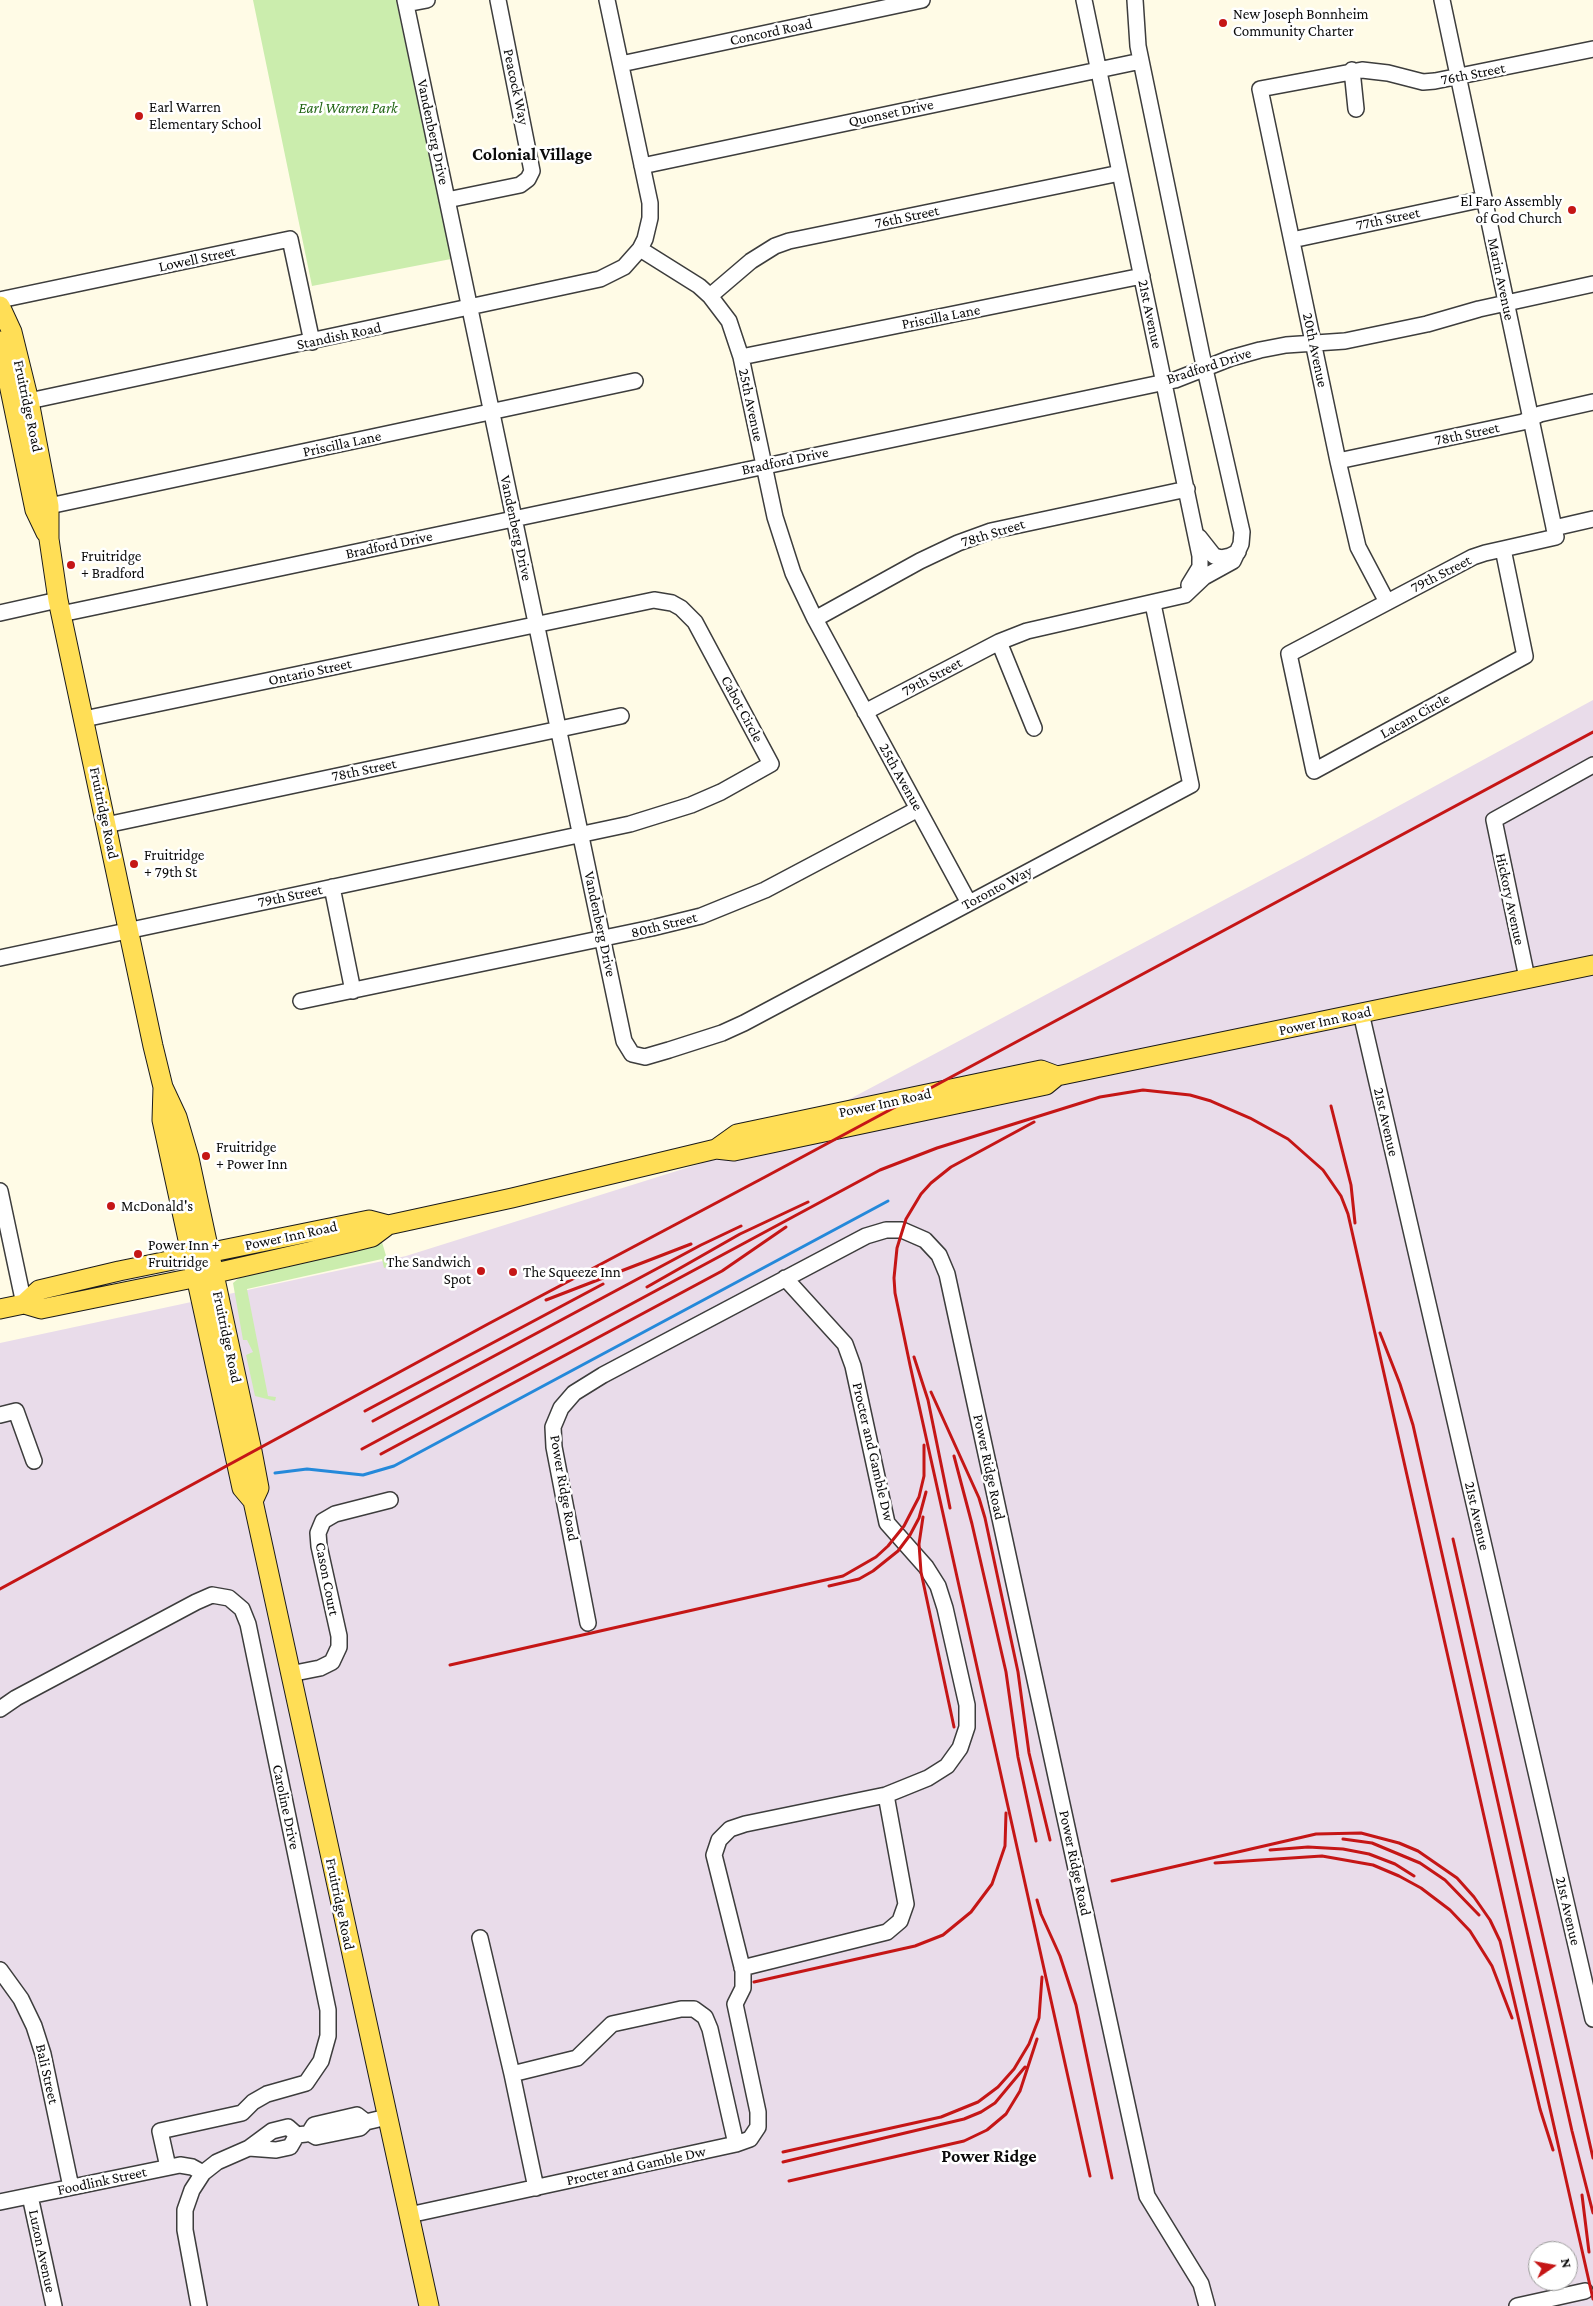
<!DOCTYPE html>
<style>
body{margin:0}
#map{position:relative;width:1593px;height:2306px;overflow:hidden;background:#fffbe6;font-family:"Crimson Pro",serif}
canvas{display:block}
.north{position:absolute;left:1528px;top:2241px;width:50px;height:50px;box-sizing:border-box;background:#fff;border:1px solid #9d9d9d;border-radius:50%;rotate:78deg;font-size:14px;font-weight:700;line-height:20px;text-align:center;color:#0a0a0a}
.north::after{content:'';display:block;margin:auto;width:18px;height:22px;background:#c51616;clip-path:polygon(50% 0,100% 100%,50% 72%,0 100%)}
</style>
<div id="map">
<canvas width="1593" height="2306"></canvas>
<div class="north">N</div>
</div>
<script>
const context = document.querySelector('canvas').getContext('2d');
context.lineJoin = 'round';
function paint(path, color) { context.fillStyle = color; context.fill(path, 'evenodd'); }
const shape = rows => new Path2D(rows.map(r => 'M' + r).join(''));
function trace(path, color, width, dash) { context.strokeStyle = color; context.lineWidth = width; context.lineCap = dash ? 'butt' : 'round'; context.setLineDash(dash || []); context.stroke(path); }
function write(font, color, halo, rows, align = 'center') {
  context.font = font + ' "Crimson Pro",serif'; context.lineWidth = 5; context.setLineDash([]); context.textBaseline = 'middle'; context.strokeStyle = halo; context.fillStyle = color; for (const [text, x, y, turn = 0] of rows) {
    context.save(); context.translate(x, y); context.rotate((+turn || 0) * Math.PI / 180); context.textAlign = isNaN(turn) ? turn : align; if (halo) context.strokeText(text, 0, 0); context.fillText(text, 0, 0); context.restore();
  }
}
paint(shape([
 [1593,700,1593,2306,0,2306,0,1343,406,1256,769,1142,1303,858],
 [1538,2251,1568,2251,1568,2281,1538,2281]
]), '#e9dcea');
paint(shape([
 [253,0,396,0,451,259,312,286],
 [382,1242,389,1266,384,1268,382,1259,247,1289,268,1396,276,1397,275,1401,255,1396,246,1355,253,1352,247,1340,243,1340,233,1283,239,1278]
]), '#cbedad');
trace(shape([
 [275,1473,307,1469,363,1475,394,1466,888,1201]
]), '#2589da', 3);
const minor = shape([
 [405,0,624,1041,632,1054,645,1057,669,1050,722,1033,744,1023,1191,785,1153,604],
 [1084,0,1200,556,1200,567,1189,585],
 [1442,0,1556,537,1503,549,1485,553,1473,557,1289,654,1314,771,1525,656,1503,549],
 [406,4,427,0],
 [621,64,922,0],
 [1352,70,1356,109],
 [642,166,1141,61],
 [447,200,520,185,528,179,532,171,498,0],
 [1292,240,1484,199],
 [640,249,699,286,710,296,729,321,741,357,775,517,793,573,815,619,969,903],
 [710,296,751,261,775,246,789,241,1120,173],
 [0,300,290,239,312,342],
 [741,357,1142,276],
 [29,401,600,279,624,267,640,249,645,239,650,218,650,203,607,0],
 [1338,461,1523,422,1540,414,1593,402],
 [49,506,635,381],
 [1554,528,1593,519],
 [1199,537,1214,556,1221,558,1230,556,1238,552],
 [1387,602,1358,547,1338,461,1260,89,1362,70,1388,73,1423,82,1435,81,1593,49],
 [0,613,58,600],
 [61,614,1175,380,1231,358,1260,350,1286,345,1345,341,1427,324,1479,309,1593,284],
 [815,619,920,561,958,543,991,531,1187,489],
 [999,642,1034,728],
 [865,712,999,642,1027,631,1185,595,1204,577,1233,561,1241,544,1242,532,1202,356,1138,46,1135,0],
 [106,825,621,716],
 [332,887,353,991],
 [0,958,630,824,691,805,721,792,771,764,695,622,681,608,672,603,654,600,84,719],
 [1527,978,1494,820,1593,765],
 [301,1001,652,928,701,916,765,890,918,809],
 [1361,1013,1593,2019],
 [0,1191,24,1304],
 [0,1415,16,1411,34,1461],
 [588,1623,554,1447,553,1427,561,1408,574,1393,603,1375,866,1236,886,1230,902,1230,925,1240,939,1255,947,1274,1147,2196,1201,2284,1207,2306],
 [290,1674,320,1668,332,1662,339,1647,339,1636,319,1546,318,1533,323,1521,335,1514,390,1500],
 [0,1709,16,1698,196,1602,212,1595,229,1598,242,1609,248,1624,328,2010,328,2036,321,2061,306,2083,267,2094,253,2102,242,2113,160,2131,168,2167],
 [480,1938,512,2074,536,2188],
 [742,1968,887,1932,900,1921,906,1904,886,1795],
 [0,1970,21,1999,34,2026,43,2054,71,2187],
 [512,2074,577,2058,612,2024,681,2009,694,2009,705,2017,710,2029,736,2144],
 [309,2133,314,2125,357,2115,366,2122,387,2117],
 [309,2133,316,2137,360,2128,366,2122],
 [249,2148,276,2150,290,2147,297,2135,306,2134],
 [30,2196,54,2306],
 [0,2202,180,2165,192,2167,203,2173],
 [409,2215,736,2144,750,2139,758,2127,758,2112,735,2004,743,1988,743,1971,714,1855,719,1840,730,1829,745,1824,886,1795,928,1778,947,1766,960,1748,967,1727,967,1705,945,1608,938,1586,926,1567,887,1523,853,1366,845,1344,785,1278],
 [199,2306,185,2230,185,2210,192,2190,203,2173,217,2162,249,2148,272,2131,288,2127,297,2135],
 [1517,2306,1585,2291]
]);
const major = shape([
 [0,306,12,332,29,401,49,506,49,539,58,600,153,1046,163,1087,177,1117,189,1158,252,1451,259,1488,253,1501],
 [0,341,35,510,46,533],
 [163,1087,162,1120,242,1488,253,1501,429,2306],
 [716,1149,737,1134,1041,1070,1057,1076],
 [24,1304,41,1309,198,1277,352,1242,372,1237,388,1225,512,1198,716,1149,734,1151,1046,1085,1057,1076,1593,965],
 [0,1309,24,1304,39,1290,119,1271,369,1220,388,1225]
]);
trace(minor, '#3d3d3d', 18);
trace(major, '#1b1b1b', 21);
trace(minor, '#fff', 15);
trace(major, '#ffde56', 19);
trace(shape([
 [1331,1106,1351,1185,1355,1223],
 [1034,1122,951,1167,931,1183,921,1194,906,1219,897,1248,894,1278,895,1293,910,1365,1090,2176],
 [647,1287,740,1234,808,1202],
 [546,1300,691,1244],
 [1380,1333,1400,1384,1413,1425,1572,2131,1593,2213],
 [914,1357,928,1400,950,1508],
 [931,1392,979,1498,985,1518,1018,1672,1029,1753,1050,1840],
 [365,1411,603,1284],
 [373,1421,701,1245,741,1226],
 [362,1449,880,1170,937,1148,1100,1097,1143,1090,1190,1095,1211,1101,1250,1118,1288,1139,1323,1170,1341,1196,1348,1214,1593,2299],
 [381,1454,722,1271,786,1227],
 [954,1456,972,1524,1006,1672,1018,1757,1036,1841],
 [923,1517,919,1544,921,1572,954,1727],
 [1453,1539,1593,2158],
 [829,1586,859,1579,873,1571,898,1551,910,1535,919,1518,926,1492],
 [0,1589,488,1324,765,1177,1593,732],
 [450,1665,843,1576,876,1557,888,1546,904,1526,919,1497,924,1476,924,1445],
 [1343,1839,1372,1843,1420,1863,1445,1880,1479,1915],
 [1270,1850,1308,1847,1343,1849,1369,1854,1395,1864,1414,1876],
 [1215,1863,1322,1856,1373,1865,1399,1876,1421,1888,1450,1910,1470,1931,1492,1966,1512,2018],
 [1112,1881,1316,1834,1361,1833,1399,1843,1418,1851,1457,1878,1474,1897,1490,1920,1500,1941,1540,2109,1553,2150],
 [1037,1900,1041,1914,1060,1956,1076,2005,1112,2178],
 [754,1982,915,1946,943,1935,971,1912,992,1884,1005,1846,1006,1813],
 [783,2152,941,2117,978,2102,998,2087,1014,2069,1029,2044,1039,2018,1042,1977],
 [783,2162,964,2119,981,2112,995,2103,1025,2067],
 [789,2181,964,2141,987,2130,1006,2114,1020,2091,1037,2039],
 [1582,2195,1589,2252]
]), '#c51616', 3);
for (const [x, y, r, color] of [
 [1223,23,5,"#c51616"],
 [139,116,5,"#c51616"],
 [1572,210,5,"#c51616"],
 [71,565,5,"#c51616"],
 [134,864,5,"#c51616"],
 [206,1156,5,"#c51616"],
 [111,1206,5,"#c51616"],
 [138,1254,5,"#c51616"],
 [481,1271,5,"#c51616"],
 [513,1272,5,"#c51616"]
]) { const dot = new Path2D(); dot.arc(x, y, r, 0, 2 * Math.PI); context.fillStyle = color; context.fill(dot); trace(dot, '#fff', 2); }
write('15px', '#0a0a0a', '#fff', [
 ["New Joseph Bonnheim",1233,14],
 ["Community Charter",1233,31],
 ["Earl Warren",149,107],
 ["Elementary School",149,124],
 ["El Faro Assembly",1562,201,"right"],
 ["of God Church",1562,218,"right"],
 ["Fruitridge",81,556],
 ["+ Bradford",81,573],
 ["Fruitridge",144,855],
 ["+ 79th St",144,872],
 ["Fruitridge",216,1147],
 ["+ Power Inn",216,1164],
 ["McDonald's",121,1206],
 ["Power Inn +",148,1245],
 ["Fruitridge",148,1262],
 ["The Sandwich",471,1262,"right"],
 ["Spot",471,1279,"right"],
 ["The Squeeze Inn",523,1272]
], 'left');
write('15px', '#0a0a0a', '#fff', [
 ["Concord Road",771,32,-12],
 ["76th Street",1473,74,-11],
 ["Peacock Way",516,87,78],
 ["Quonset Drive",891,113,-12],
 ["Vandenberg Drive",433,132,78],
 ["76th Street",907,217,-12],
 ["77th Street",1388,219,-12],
 ["Lowell Street",197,259,-12],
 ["Marin Avenue",1501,279,78],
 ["21st Avenue",1150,314,78],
 ["Priscilla Lane",941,317,-11],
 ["Standish Road",339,336,-12],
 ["20th Avenue",1315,350,78],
 ["Bradford Drive",1209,366,-18],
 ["25th Avenue",751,405,78],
 ["Fruitridge Road",28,406,78],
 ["78th Street",1467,434,-12],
 ["Priscilla Lane",342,444,-12],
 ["Bradford Drive",785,461,-12],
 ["Vandenberg Drive",516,528,78],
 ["78th Street",993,533,-17],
 ["Bradford Drive",389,545,-12],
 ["79th Street",1441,574,-27],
 ["Ontario Street",310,672,-12],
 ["79th Street",932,677,-28],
 ["Cabot Circle",742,709,62],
 ["Lacam Circle",1415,716,-29],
 ["78th Street",364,770,-12],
 ["25th Avenue",901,777,61],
 ["Fruitridge Road",104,813,78],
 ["Toronto Way",997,888,-28],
 ["79th Street",290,896,-12],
 ["Hickory Avenue",1510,899,78],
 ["Vandenberg Drive",600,924,78],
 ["80th Street",664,925,-14],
 ["Power Inn Road",1325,1021,-12],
 ["Power Inn Road",885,1103,-12],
 ["21st Avenue",1386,1122,77],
 ["Power Inn Road",291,1236,-12],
 ["Fruitridge Road",227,1337,78],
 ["Procter and Gamble Dw",873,1452,77],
 ["Power Ridge Road",989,1467,78],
 ["Power Ridge Road",564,1488,80],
 ["21st Avenue",1477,1516,77],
 ["Cason Court",327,1579,79],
 ["Caroline Drive",286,1807,78],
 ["Power Ridge Road",1075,1863,78],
 ["Fruitridge Road",340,1904,78],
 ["21st Avenue",1568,1911,77],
 ["Bali Street",47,2074,77],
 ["Procter and Gamble Dw",636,2166,-12],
 ["Foodlink Street",102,2181,-12],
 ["Luzon Avenue",42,2251,78]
]);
write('italic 15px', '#226615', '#fff', [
 ["Earl Warren Park",348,108]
]);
write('bold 18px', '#0a0a0a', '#fff', [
 ["Colonial Village",532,154],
 ["Power Ridge",989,2156]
]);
</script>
